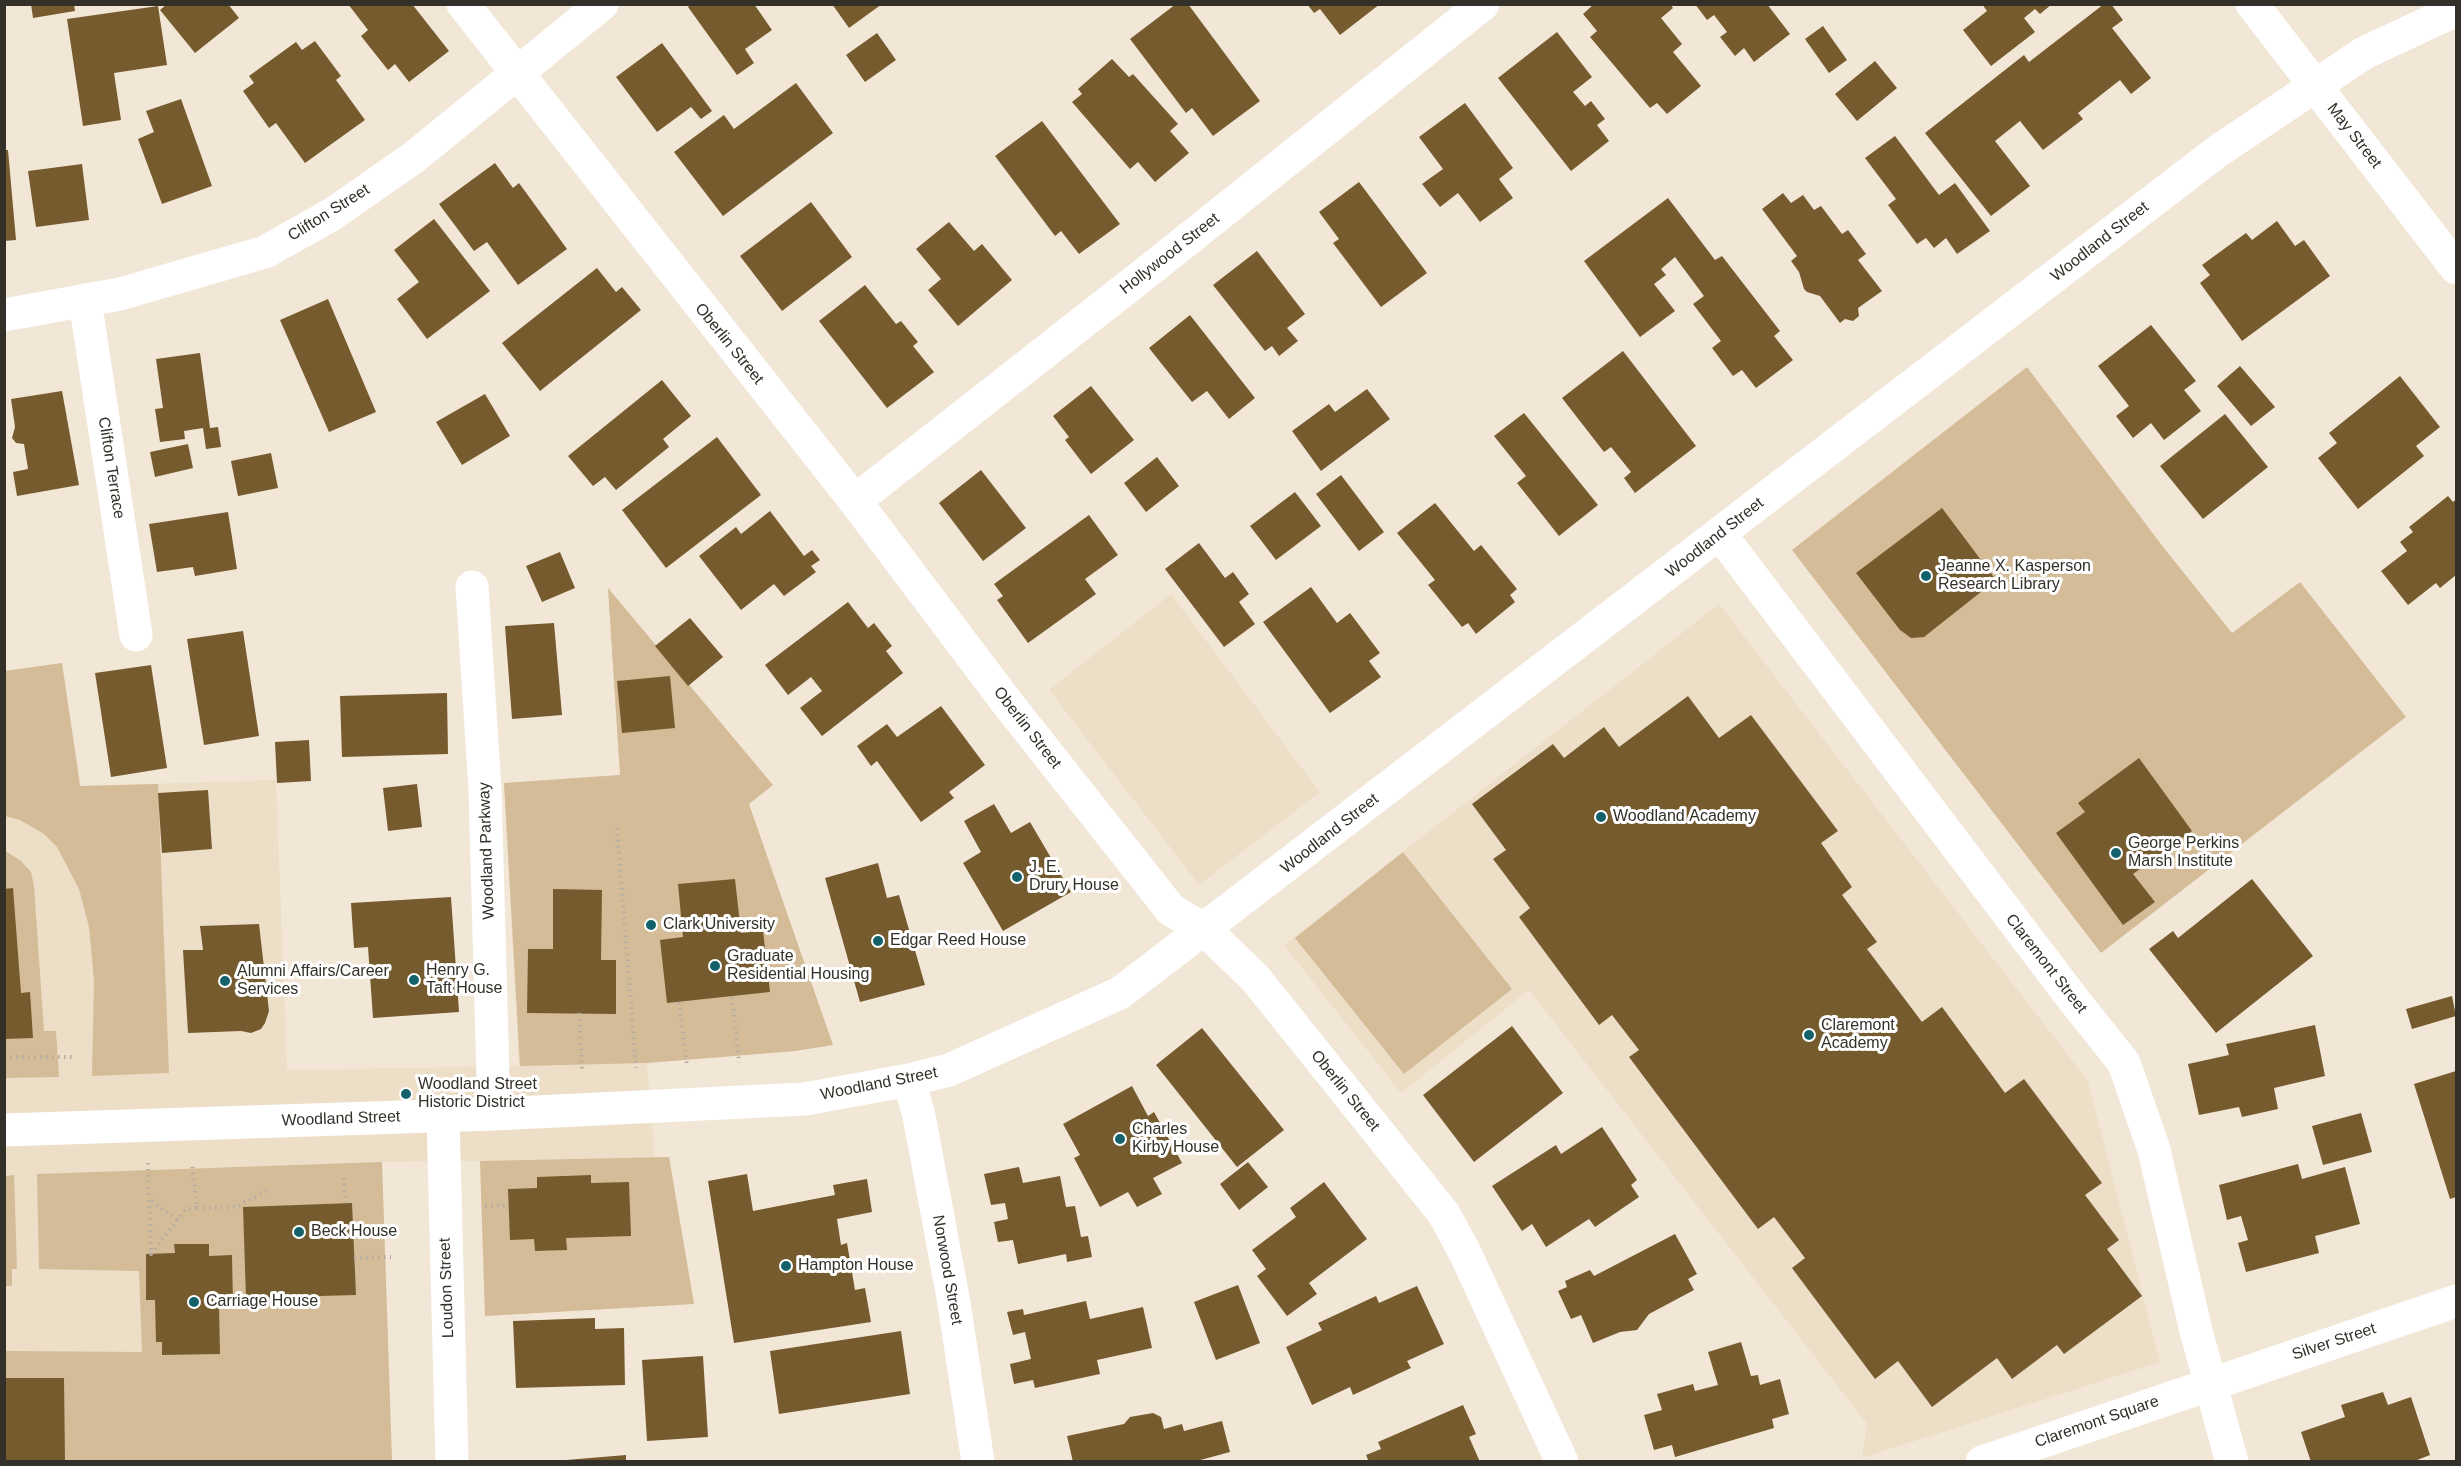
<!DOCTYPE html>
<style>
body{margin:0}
#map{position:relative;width:2461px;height:1466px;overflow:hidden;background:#f2e7d7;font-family:Helvetica,sans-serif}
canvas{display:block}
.frame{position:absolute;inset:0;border:6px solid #332f29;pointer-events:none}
</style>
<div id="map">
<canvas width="2461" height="1466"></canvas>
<div class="frame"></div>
</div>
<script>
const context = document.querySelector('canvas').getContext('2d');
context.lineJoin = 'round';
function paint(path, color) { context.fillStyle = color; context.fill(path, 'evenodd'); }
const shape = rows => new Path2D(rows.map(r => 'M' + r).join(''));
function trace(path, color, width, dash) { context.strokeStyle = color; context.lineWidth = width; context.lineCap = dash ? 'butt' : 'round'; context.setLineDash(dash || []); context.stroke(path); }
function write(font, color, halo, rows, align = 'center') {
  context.font = font + ' Helvetica,sans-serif'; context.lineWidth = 6; context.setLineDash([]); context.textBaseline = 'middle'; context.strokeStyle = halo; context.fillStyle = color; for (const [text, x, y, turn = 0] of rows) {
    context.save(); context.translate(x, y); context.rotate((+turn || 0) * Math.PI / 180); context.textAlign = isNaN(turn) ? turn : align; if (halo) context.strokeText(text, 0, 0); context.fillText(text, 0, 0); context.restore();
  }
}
paint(shape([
 [608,588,773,785,749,804,833,1045,795,1051,647,1063,655,1158,669,1157,694,1304,485,1316,480,1161,382,1162,392,1461,5,1461,4,671,62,663,81,786,276,780,287,1070,519,1066,504,783,620,775],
 [1171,594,1320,792,1199,885,1049,690],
 [1719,604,2088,1081,2160,1362,1862,1458,1867,1424,1529,990,1401,1093,1284,945]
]), '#eddec7');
paint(shape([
 [2027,367,2164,548,2232,633,2300,582,2406,717,2101,953,1792,550],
 [608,588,773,785,749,804,833,1045,795,1051,647,1063,520,1066,504,783,620,775],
 [62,663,80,786,158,784,169,1073,92,1076,94,981,89,927,79,889,57,847,44,834,20,820,5,816,5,671],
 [4,850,21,861,31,872,34,886,44,1031,56,1031,59,1077,5,1078],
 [1403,852,1512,989,1404,1074,1295,938],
 [669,1157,694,1304,485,1316,480,1161],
 [382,1162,392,1461,5,1462,5,1351,142,1352,139,1271,39,1269,37,1174],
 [14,1175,17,1269,12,1269,12,1286,5,1286,5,1176]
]), '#d4bc98');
paint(shape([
 [31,4,74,4,75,11,33,18],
 [167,4,228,4,239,18,195,53,160,10],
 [348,4,412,4,449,51,409,82,395,64,388,70,361,36,368,30],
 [691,4,754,4,772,30,745,49,754,63,737,75,688,7],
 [832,4,882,4,849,28],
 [1176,4,1188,4,1260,101,1213,136,1192,108,1186,113,1130,39],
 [1307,4,1380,4,1340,35,1320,9,1314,13],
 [1594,4,1670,4,1673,8,1661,18,1682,44,1673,52,1701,86,1667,114,1657,103,1650,108,1590,37,1597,31,1583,14],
 [1695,4,1767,4,1790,34,1754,62,1744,48,1735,56,1720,37,1727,32,1714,15,1707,20],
 [1982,4,2052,4,2040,14,2035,9,2024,18,2035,32,1991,66,1963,30,1987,11],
 [2104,4,2111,4,2123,20,2112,28,2151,78,2131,94,2120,80,2078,113,2083,119,2043,150,2020,121,1995,141,2030,186,1991,216,1925,133,2024,55,2029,62],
 [158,6,167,65,114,73,121,120,83,126,67,19],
 [1823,26,1847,60,1829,73,1805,39],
 [1557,32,1592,77,1573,92,1585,106,1591,101,1605,119,1597,125,1609,141,1571,171,1498,78],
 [877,33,896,60,865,82,846,55],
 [315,41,341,76,336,80,365,120,305,163,276,123,269,128,243,91,254,83,249,76,296,42,302,50],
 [662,43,712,111,701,119,691,107,657,132,616,77],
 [1112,59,1129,77,1133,74,1178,124,1170,131,1189,153,1155,182,1138,162,1130,169,1072,102,1082,94,1078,89],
 [1875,61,1897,88,1857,121,1835,94],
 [796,83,833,133,723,216,674,152,724,115,734,129],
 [181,99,212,186,162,204,138,139,154,132,146,111],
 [1465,103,1513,168,1499,179,1513,198,1480,222,1458,193,1440,207,1422,184,1443,169,1419,137],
 [1042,121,1120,224,1079,254,1061,231,1055,236,995,156],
 [1895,136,1939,195,1955,183,1990,231,1957,254,1946,238,1934,248,1926,238,1917,244,1888,205,1896,199,1865,158],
 [4,150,8,150,16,240,4,241],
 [495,163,513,188,519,183,567,249,518,285,487,242,474,251,439,204],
 [82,164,89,220,36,227,28,171],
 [1359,182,1427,273,1381,307,1333,243,1339,239,1319,212],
 [1783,193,1791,203,1803,195,1814,210,1821,206,1842,234,1848,230,1866,254,1858,260,1882,291,1858,308,1859,316,1853,321,1845,319,1840,323,1820,296,1807,292,1804,289,1799,272,1791,261,1797,256,1762,209],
 [1668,198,1715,260,1722,256,1780,331,1774,336,1793,360,1756,388,1742,370,1733,376,1712,348,1721,341,1693,304,1704,296,1675,257,1661,269,1666,275,1654,284,1675,311,1640,337,1584,261],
 [811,202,852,257,782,311,740,256],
 [434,219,490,291,427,339,397,299,419,282,394,250],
 [2277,221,2295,246,2304,240,2330,276,2242,341,2200,283,2210,275,2202,265,2246,233,2252,240],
 [949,222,974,251,982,244,1012,280,958,326,928,290,941,279,916,249],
 [1257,251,1305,314,1287,328,1298,341,1279,356,1272,346,1265,351,1213,285],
 [597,268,616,292,622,287,641,310,540,391,502,343],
 [865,285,896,324,901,321,918,342,913,346,934,372,887,408,819,321],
 [328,299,376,412,329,432,280,320],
 [1190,315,1255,398,1229,419,1207,391,1192,402,1149,348],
 [2151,325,2196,381,2184,390,2201,411,2164,440,2151,423,2133,438,2116,416,2129,406,2098,366],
 [1623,351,1696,446,1635,493,1624,478,1631,472,1611,447,1604,452,1562,398],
 [200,353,210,428,218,427,221,447,206,449,203,428,184,431,185,439,160,442,155,409,163,408,156,359],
 [2240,366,2275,407,2251,426,2217,386],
 [2400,376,2440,427,2416,446,2424,456,2358,509,2318,458,2337,443,2329,433],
 [662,380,691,416,663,439,669,447,616,490,605,477,593,486,568,456],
 [1091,386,1134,440,1091,474,1065,440,1069,437,1053,416],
 [1367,389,1390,419,1321,471,1292,431,1329,404,1335,412],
 [62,391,79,485,17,496,13,472,28,469,24,444,16,443,12,438,15,427,11,399],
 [485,394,510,436,462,465,436,422],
 [1524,413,1598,505,1559,536,1517,483,1526,476,1494,436],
 [2225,414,2268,467,2203,519,2160,466],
 [717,437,761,495,666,568,622,510],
 [188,444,193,468,155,477,150,452],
 [271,453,278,488,238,496,231,461],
 [1157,457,1179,486,1146,512,1124,483],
 [981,470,1026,528,983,561,939,503],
 [1341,475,1384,532,1359,551,1316,494],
 [1295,492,1321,526,1276,560,1250,526],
 [2448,496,2453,502,2456,499,2456,575,2440,588,2436,583,2408,605,2381,571,2407,551,2400,542,2413,532,2409,527],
 [1435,503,1474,551,1481,545,1517,589,1510,595,1515,602,1476,634,1468,623,1462,627,1428,585,1435,580,1397,533],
 [1942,508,1996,580,1924,637,1911,638,1900,630,1856,573],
 [770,511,804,556,812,550,820,560,811,566,816,572,784,596,774,584,741,610,699,556,736,527,741,534],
 [228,512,237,569,195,576,193,567,157,572,149,524],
 [1089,515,1118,555,1085,579,1096,594,1028,643,997,600,1003,596,994,584],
 [1199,543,1225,578,1233,572,1249,594,1239,602,1255,624,1224,647,1165,569],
 [560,552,575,588,542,602,526,566],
 [1311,587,1337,623,1350,613,1380,653,1369,661,1381,677,1330,713,1263,622],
 [848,602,868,628,874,623,892,646,886,651,903,673,822,736,800,708,822,691,811,677,788,695,765,665],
 [690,618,723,657,688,686,655,646],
 [554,623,562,715,512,719,505,626],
 [243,631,259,736,204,745,187,639],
 [151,665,167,768,111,777,95,673],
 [670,676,675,728,622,733,617,681],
 [447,693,448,754,342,757,340,696],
 [1688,696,1719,738,1751,715,1838,831,1821,843,1852,887,1842,895,1877,942,1867,949,1922,1022,1942,1007,2005,1093,2024,1079,2102,1183,2085,1195,2119,1240,2107,1249,2142,1296,2064,1354,2057,1345,2012,1379,1997,1358,1932,1407,1898,1361,1875,1379,1792,1268,1805,1258,1774,1217,1758,1229,1629,1057,1639,1050,1612,1015,1599,1025,1519,917,1530,908,1493,859,1506,850,1472,804,1553,744,1564,758,1604,727,1619,747],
 [941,706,985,765,949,792,954,798,921,822,877,761,871,766,857,746,887,724,897,737],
 [309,740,311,781,277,783,275,742],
 [2139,758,2192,831,2133,874,2155,902,2123,925,2056,833,2085,812,2078,803],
 [417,784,422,827,388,831,383,788],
 [208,790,212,849,162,853,158,793],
 [994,804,1011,833,1030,822,1071,892,1003,931,963,863,981,852,964,821],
 [878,863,887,898,899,895,925,985,860,1002,825,878],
 [735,879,741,933,763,931,770,992,667,1003,660,940,683,937,678,884],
 [2252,879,2313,956,2216,1033,2149,949,2173,931,2178,938],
 [13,888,21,993,30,992,33,1038,4,1039,4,889],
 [553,889,602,890,601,960,616,960,616,1014,527,1013,528,949,553,949],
 [451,897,459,1012,373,1018,368,947,354,948,351,903],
 [259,924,269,1011,265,1023,261,1029,251,1033,241,1031,188,1033,183,950,203,950,200,926],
 [2452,996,2456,1016,2412,1029,2406,1009],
 [2315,1025,2325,1076,2274,1088,2278,1109,2242,1117,2239,1107,2199,1115,2188,1064,2229,1055,2226,1044],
 [1512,1026,1563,1093,1474,1162,1423,1095],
 [1202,1028,1284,1130,1237,1167,1156,1065],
 [2456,1071,2456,1197,2450,1199,2414,1084],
 [1132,1086,1148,1116,1154,1112,1182,1163,1153,1178,1162,1194,1137,1207,1128,1192,1100,1207,1074,1158,1080,1155,1063,1124],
 [2361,1113,2372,1152,2323,1165,2312,1126],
 [1602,1127,1637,1180,1631,1185,1639,1197,1595,1227,1589,1219,1546,1247,1532,1224,1522,1231,1492,1186,1556,1145,1561,1154],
 [1248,1162,1268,1187,1239,1210,1220,1184],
 [2298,1164,2302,1179,2345,1167,2360,1224,2315,1236,2319,1253,2246,1272,2238,1243,2248,1240,2241,1216,2227,1220,2219,1185],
 [1019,1167,1023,1183,1060,1176,1066,1207,1075,1206,1081,1237,1088,1236,1092,1257,1067,1262,1066,1254,1018,1264,1013,1240,998,1242,994,1222,1008,1219,1005,1203,991,1205,984,1174],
 [747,1174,753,1211,835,1195,833,1185,867,1179,872,1212,837,1219,841,1245,847,1243,855,1290,865,1288,871,1322,734,1343,708,1181],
 [591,1175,591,1183,629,1182,631,1236,566,1238,567,1250,535,1251,534,1239,510,1240,508,1189,537,1188,537,1177],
 [1324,1182,1367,1239,1309,1283,1317,1294,1287,1316,1257,1276,1266,1269,1252,1250,1296,1217,1290,1208],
 [352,1203,356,1295,246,1298,243,1207],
 [1675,1234,1697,1274,1688,1279,1694,1290,1649,1314,1637,1330,1620,1332,1593,1343,1581,1315,1571,1319,1558,1291,1567,1287,1565,1281,1590,1270,1594,1276],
 [174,1244,209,1244,209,1256,232,1255,233,1304,219,1304,220,1354,162,1355,162,1342,156,1342,155,1300,146,1300,146,1254,175,1253],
 [1238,1285,1260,1343,1216,1360,1194,1302],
 [1417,1286,1444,1344,1407,1361,1411,1368,1353,1395,1350,1387,1312,1405,1286,1347,1322,1330,1318,1323,1376,1296,1379,1303],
 [1086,1301,1090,1319,1143,1307,1152,1348,1097,1360,1100,1374,1035,1388,1033,1380,1014,1384,1010,1364,1031,1359,1025,1332,1013,1335,1007,1312,1023,1309,1024,1315],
 [595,1318,595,1329,624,1328,625,1385,516,1388,513,1321],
 [901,1331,910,1394,779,1414,770,1351],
 [1741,1342,1751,1376,1758,1375,1760,1385,1780,1379,1789,1414,1772,1419,1774,1428,1675,1457,1672,1445,1654,1450,1644,1415,1662,1410,1657,1394,1693,1384,1695,1391,1718,1385,1708,1352],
 [703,1356,708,1437,647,1441,642,1360],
 [5,1378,64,1378,65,1462,5,1462],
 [2383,1392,2388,1405,2411,1397,2430,1455,2412,1462,2311,1462,2301,1432,2345,1417,2341,1405],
 [1463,1405,1476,1434,1469,1437,1480,1462,1369,1462,1366,1455,1381,1449,1378,1442],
 [1153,1413,1161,1417,1164,1429,1182,1424,1184,1431,1222,1421,1230,1452,1193,1462,1073,1462,1067,1436,1124,1424,1130,1417],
 [626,1455,626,1462,566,1462,566,1460]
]), '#765b2e');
trace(shape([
 [617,828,636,1068],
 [732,997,739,1063],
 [679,1002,687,1066],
 [579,1013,582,1070],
 [4,1057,76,1057],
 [148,1163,149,1199],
 [344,1178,345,1203],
 [485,1206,508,1205],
 [197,1208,236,1207,268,1190],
 [177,1220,149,1199,151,1254,186,1209,197,1208,192,1163],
 [354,1258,391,1257]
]), '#b5ada0', 4, [1.5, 4.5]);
trace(shape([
 [463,4,855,501,1005,700,1171,910,1205,930,1255,978,1444,1214,1466,1255,1562,1462],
 [85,300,136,635],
 [4,315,120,294,265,252,331,215,413,158,602,4],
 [855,501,1152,268,1483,4],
 [1720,534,2073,999,2124,1063,2154,1150,2196,1331,2232,1462],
 [472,587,485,789,494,1114],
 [909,1080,919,1116,954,1303,978,1462],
 [443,1115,452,1462],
 [4,1130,494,1114,805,1099,909,1080,949,1070,1120,993,2218,151,2364,53,2456,10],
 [1982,1462,2456,1301]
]), '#fff', 33);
trace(shape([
 [2252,4,2456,268]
]), '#fff', 33);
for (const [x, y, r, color] of [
 [1926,576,6,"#13626b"],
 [1601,817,6,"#13626b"],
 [2116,853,6,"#13626b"],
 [1017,877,6,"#13626b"],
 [651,925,6,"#13626b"],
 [878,941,6,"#13626b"],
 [715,966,6,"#13626b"],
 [414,980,6,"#13626b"],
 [225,981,6,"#13626b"],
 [1809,1035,6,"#13626b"],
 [406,1094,6,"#13626b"],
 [1120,1139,6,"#13626b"],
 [299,1232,6,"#13626b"],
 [786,1266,6,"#13626b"],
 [194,1302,6,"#13626b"]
]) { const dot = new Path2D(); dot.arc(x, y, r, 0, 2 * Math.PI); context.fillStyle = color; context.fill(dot); trace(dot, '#fff', 2); }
write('16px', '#332f29', '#fff', [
 ["May Street",2354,136,52],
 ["Clifton Street",329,213,-32],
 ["Woodland Street",2100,242,-38],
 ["Hollywood Street",1170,254,-38],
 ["Oberlin Street",729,344,51],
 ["Clifton Terrace",111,468,81],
 ["Woodland Street",1715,538,-38],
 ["Oberlin Street",1027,728,52],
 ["Woodland Street",1330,834,-38],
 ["Woodland Parkway",487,851,-92],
 ["Claremont Street",2046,964,52],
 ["Woodland Street",879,1084,-11],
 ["Oberlin Street",1345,1091,51],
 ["Woodland Street",341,1119,-2],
 ["Norwood Street",947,1270,80],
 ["Loudon Street",447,1288,-92],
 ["Silver Street",2334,1342,-18],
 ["Claremont Square",2097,1422,-19]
]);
write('16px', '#332f29', '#fff', [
 ["Jeanne X. Kasperson",1938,567],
 ["Research Library",1938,585],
 ["Woodland Academy",1613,817],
 ["George Perkins",2128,844],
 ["Marsh Institute",2128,862],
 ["J. E.",1029,868],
 ["Drury House",1029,886],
 ["Clark University",663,925],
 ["Edgar Reed House",890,941],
 ["Graduate",727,957],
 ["Residential Housing",727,975],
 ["Henry G.",426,971],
 ["Taft House",426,989],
 ["Alumni Affairs/Career",237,972],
 ["Services",237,990],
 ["Claremont",1821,1026],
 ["Academy",1821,1044],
 ["Woodland Street",418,1085],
 ["Historic District",418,1103],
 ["Charles",1132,1130],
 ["Kirby House",1132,1148],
 ["Beck House",311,1232],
 ["Hampton House",798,1266],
 ["Carriage House",206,1302]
], 'left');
</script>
